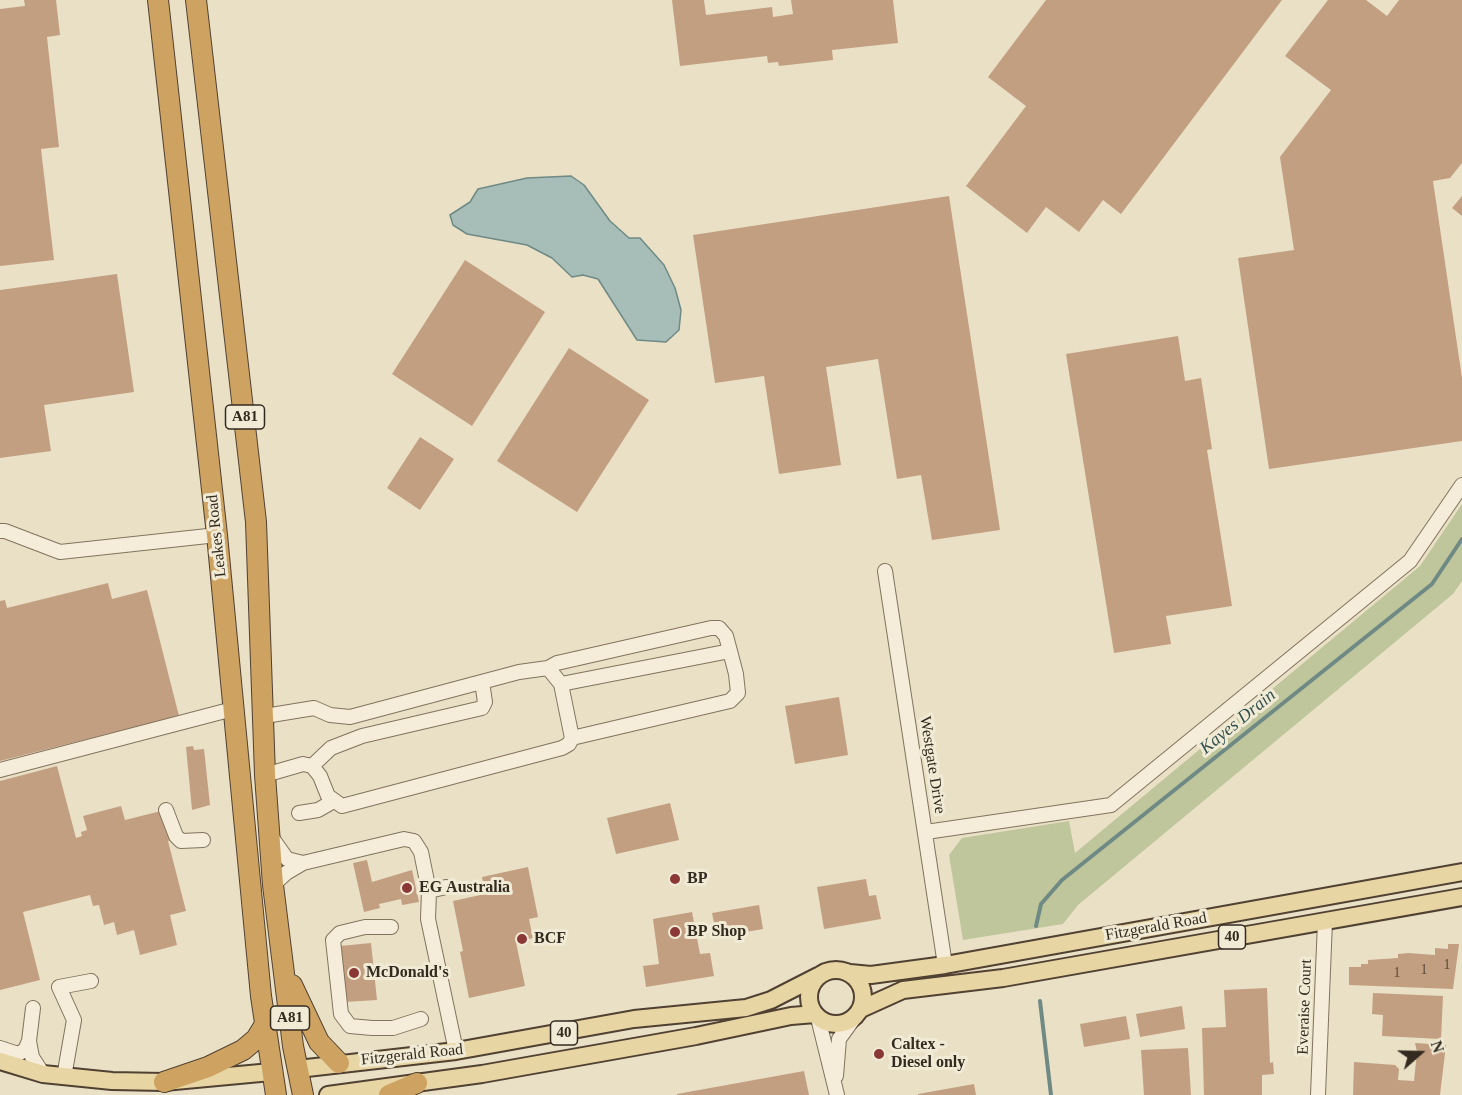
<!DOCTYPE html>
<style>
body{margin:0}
#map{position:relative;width:1462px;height:1095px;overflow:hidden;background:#e9e0c6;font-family:"Times New Roman",serif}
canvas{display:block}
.north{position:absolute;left:1390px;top:1023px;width:60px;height:60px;-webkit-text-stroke:4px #f1ead5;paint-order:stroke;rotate:70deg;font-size:16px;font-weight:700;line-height:24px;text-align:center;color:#342b20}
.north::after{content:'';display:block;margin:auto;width:21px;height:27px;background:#342b20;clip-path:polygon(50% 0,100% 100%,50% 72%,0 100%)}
</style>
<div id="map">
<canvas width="1462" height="1095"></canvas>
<div class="north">N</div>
</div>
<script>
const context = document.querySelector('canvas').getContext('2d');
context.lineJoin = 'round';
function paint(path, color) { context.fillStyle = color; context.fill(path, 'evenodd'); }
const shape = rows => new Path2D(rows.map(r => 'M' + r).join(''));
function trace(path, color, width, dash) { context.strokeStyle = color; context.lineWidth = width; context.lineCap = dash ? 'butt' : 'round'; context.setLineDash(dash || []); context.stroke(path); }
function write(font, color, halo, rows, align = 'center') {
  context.font = font + ' "Times New Roman",serif'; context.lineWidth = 6; context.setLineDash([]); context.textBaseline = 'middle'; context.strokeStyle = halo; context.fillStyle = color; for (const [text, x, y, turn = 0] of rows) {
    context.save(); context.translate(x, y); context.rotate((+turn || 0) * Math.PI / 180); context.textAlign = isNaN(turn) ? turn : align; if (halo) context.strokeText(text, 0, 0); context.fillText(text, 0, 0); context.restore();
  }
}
paint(shape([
 [1462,504,1462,581,1453,594,1078,905,1063,924,963,940,949,855,962,838,1069,821,1075,853,1420,566]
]), '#bfc69c');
const water = shape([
 [571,176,584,185,610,221,629,238,640,238,664,265,675,288,681,310,679,330,666,342,637,340,598,279,583,275,572,277,552,258,527,245,467,234,453,225,450,215,470,202,478,189,527,178,571,176]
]);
paint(water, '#a7bdb8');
trace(water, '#6f8a85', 1.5);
trace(shape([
 [1036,926,1041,904,1062,880,1432,584,1462,539],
 [1040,1001,1051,1095]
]), '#6f8a85', 4);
paint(shape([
 [24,0,56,0,60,35,47,37,59,147,41,149,54,260,0,266,0,9,25,6],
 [672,0,704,0,706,15,772,7,773,17,793,14,791,0,893,0,898,43,832,50,833,60,779,66,778,62,768,63,767,56,680,66],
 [1046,0,1282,0,1121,214,1103,200,1079,232,1046,207,1027,233,966,186,1026,106,988,77],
 [1328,0,1366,0,1387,16,1399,0,1462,0,1462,163,1450,178,1433,181,1462,378,1462,441,1269,469,1238,258,1294,250,1280,157,1331,90,1285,56],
 [949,196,1000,530,932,540,921,475,897,479,878,359,826,367,841,465,779,474,764,376,715,383,693,235],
 [1462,196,1462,216,1452,208],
 [465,260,545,312,472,426,392,374],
 [117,274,134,392,44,405,51,451,0,458,0,290],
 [1178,336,1185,381,1201,378,1212,449,1207,450,1232,606,1166,616,1171,644,1114,653,1066,354],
 [569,348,649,400,577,512,497,461],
 [420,437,454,459,420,510,387,488],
 [108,583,112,599,147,590,179,716,0,761,0,601,5,600,7,608],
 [839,697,848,755,795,764,785,706],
 [193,746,194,750,204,749,210,805,192,810,186,747],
 [57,766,76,838,82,836,81,832,87,830,83,816,121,806,125,820,161,811,163,817,175,814,181,838,168,841,186,911,170,915,177,945,140,955,134,930,117,935,114,922,104,925,99,905,93,906,90,895,23,912,40,980,0,990,0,781],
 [670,803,679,840,616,854,607,818],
 [367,860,372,882,412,870,419,902,402,905,401,899,379,904,380,908,364,912,353,863],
 [528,867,538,917,529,919,533,938,516,942,525,986,469,998,460,952,463,951,453,901,485,894,482,877],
 [866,879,869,896,876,895,881,919,824,929,817,887],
 [759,905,763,929,717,937,712,913],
 [692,912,700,954,710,953,714,976,646,987,643,966,659,964,653,919],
 [371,943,377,1000,344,1002,340,946],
 [1448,944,1459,944,1453,989,1349,985,1349,967,1361,967,1361,964,1368,964,1368,960,1398,958,1398,954,1408,953,1435,955,1435,948,1448,949],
 [1267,988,1270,1063,1273,1062,1274,1074,1262,1075,1262,1095,1204,1095,1202,1028,1226,1027,1224,990],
 [1373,993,1443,996,1441,1039,1382,1036,1383,1015,1372,1014],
 [1182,1006,1185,1029,1140,1037,1136,1014],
 [1126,1016,1130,1039,1084,1047,1080,1024],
 [1415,1043,1446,1045,1440,1095,1353,1095,1354,1062,1395,1065,1399,1069,1398,1080,1414,1081,1417,1052],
 [1188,1048,1191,1095,1144,1095,1141,1050],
 [804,1071,809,1095,677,1095,677,1094],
 [974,1084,976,1095,918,1095,918,1094]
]), '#c39f81');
const minor = shape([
 [0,531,5,531,60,552,217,535],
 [885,571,945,965],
 [548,668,557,663,711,628,719,628,726,636,730,651],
 [561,684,730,651,736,674,738,693,730,701,572,738],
 [265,716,314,708,330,715,350,717,519,672,548,668,561,684,572,738,569,744,562,748,342,806,328,796,320,776,312,766,303,764,265,775],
 [312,766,331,748,362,736,482,708,485,702,482,682],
 [0,770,233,709],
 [166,810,176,836,181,841,203,840],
 [299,813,318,810,332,802],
 [926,832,1111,805,1410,561,1462,485],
 [270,835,287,859,303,863],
 [273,885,286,873,303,863,404,839,414,841,421,852,429,891,428,919,456,1051],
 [429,891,446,887],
 [391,927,365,927,340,933,333,940,341,1014,350,1026,372,1028,393,1028,421,1019],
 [33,1008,29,1041,32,1057,43,1074],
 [818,1018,837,1095],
 [0,1048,18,1054,25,1050,29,1041],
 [836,1076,839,1039,857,1014],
 [64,1077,74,1020,59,987,91,981],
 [1318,1095,1325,921]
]);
const major = shape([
 '809 997a27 27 0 1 1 54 0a27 27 0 1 1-54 0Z',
 [850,973,871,975,945,965,1462,872],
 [861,1009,903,990,1003,978,1462,897],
 [0,1061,43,1074,112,1081,164,1082,271,1072],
 [298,1069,456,1051,634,1019,746,1008,771,1000,818,976],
 [328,1095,482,1074,696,1036,791,1016,815,1014]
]);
const highway = shape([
 [158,0,217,535,261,996,276,1095],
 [196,0,256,522,265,775,273,885,293,1046,303,1095],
 [292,985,319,1042,339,1063],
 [164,1082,208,1067,243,1050,256,1039,264,1026],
 [389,1095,417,1083]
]);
trace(minor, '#82735e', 16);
trace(major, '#514132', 20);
trace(highway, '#514132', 22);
trace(minor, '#f5edd9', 14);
trace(major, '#e7d5a3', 16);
trace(highway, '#cea261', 20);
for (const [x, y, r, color] of [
 [675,879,6,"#8a3835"],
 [407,888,6,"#8a3835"],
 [675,932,6,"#8a3835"],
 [522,939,6,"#8a3835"],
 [354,973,6,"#8a3835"],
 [879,1054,6,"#8a3835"]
]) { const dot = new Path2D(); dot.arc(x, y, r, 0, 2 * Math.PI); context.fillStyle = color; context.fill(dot); trace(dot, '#f1ead5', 2); }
write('14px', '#584838', null, [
 ["1",1447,965],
 ["1",1424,970],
 ["1",1397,973]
]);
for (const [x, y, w] of [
 [245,417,39],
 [1232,937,27],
 [290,1018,39],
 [564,1033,27]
]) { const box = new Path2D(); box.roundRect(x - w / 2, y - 12, w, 24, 4.5); context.fillStyle = '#f1ead5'; context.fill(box); trace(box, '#342b20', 1.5); }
write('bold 15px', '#342b20', null, [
 ["A81",245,417],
 ["40",1232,937],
 ["A81",290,1018],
 ["40",564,1033]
]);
write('16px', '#342b20', '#f1ead5', [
 ["Leakes Road",217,536,-96],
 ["Westgate Drive",932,765,81],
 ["Fitzgerald Road",1156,927,-10],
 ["Everaise Court",1305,1007,-88],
 ["Fitzgerald Road",412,1055,-6]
]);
write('bold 16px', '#342b20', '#f1ead5', [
 ["BP",687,879],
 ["EG Australia",419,888],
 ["BP Shop",687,932],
 ["BCF",534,939],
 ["McDonald's",366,973],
 ["Caltex -",891,1045],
 ["Diesel only",891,1063]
], 'left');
write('italic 18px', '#315251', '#f1ead5', [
 ["Kayes Drain",1238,722,-39]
]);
</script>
